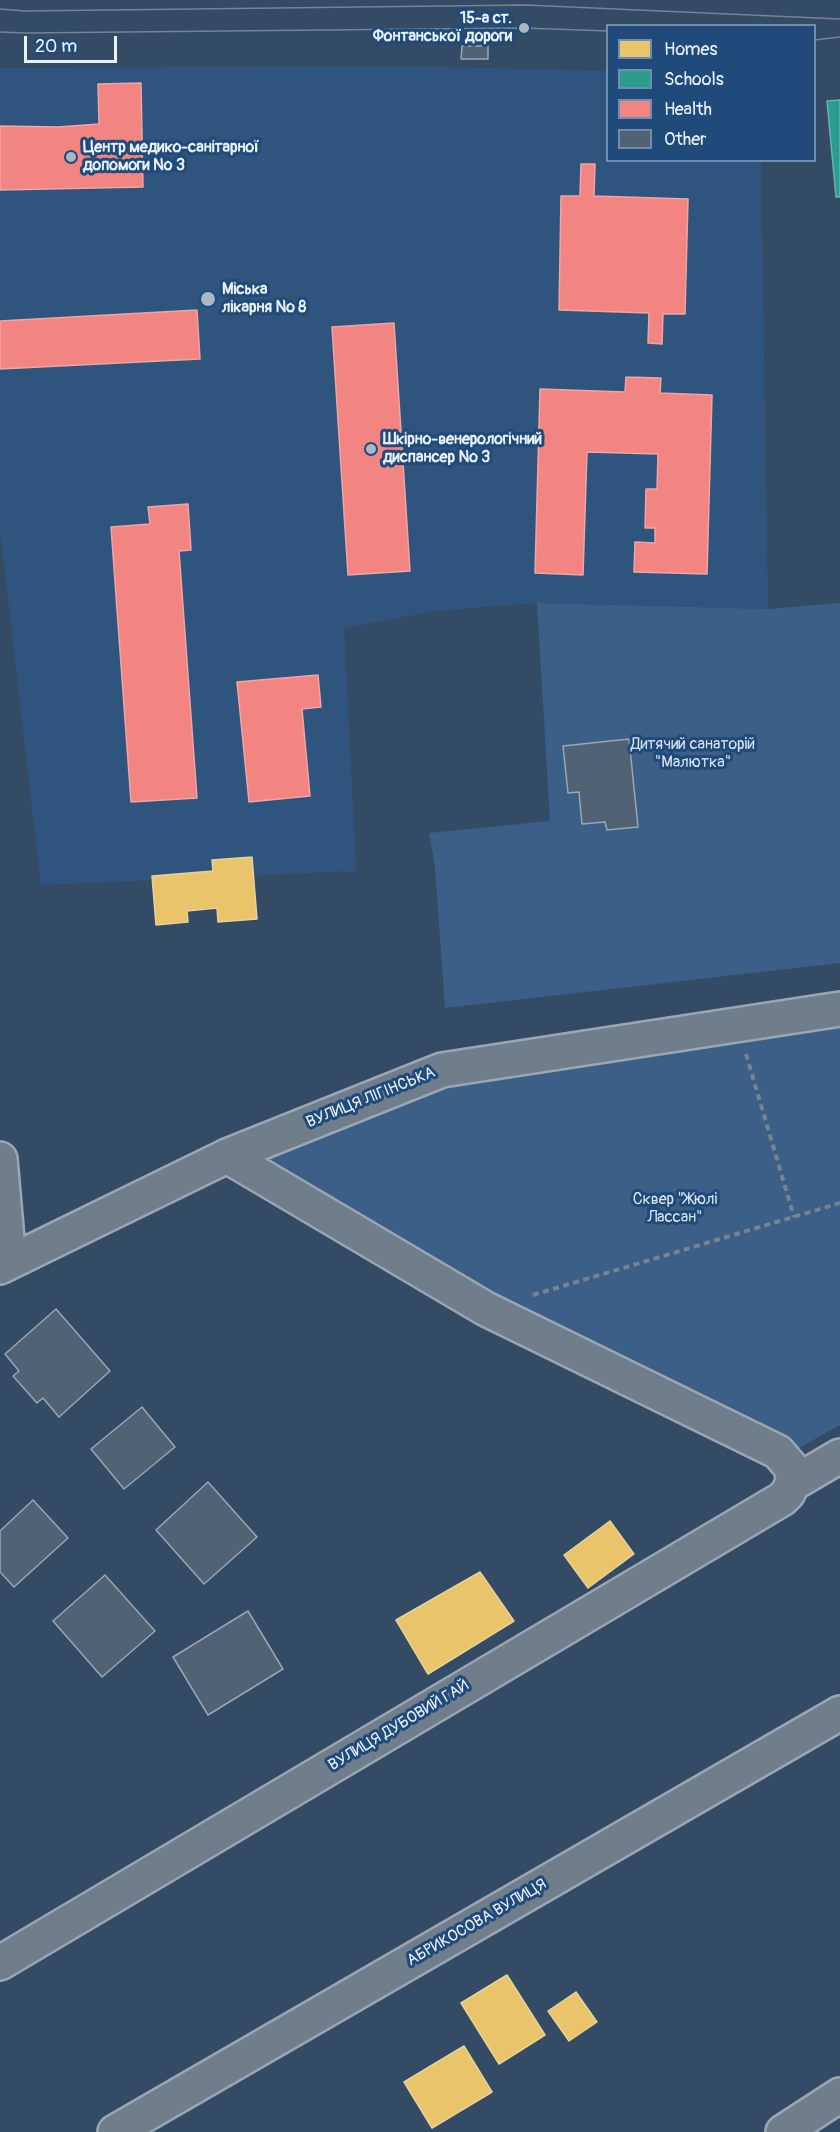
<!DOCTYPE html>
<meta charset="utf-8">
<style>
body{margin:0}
#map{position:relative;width:840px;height:2132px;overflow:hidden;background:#344b65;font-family:Pangolin,sans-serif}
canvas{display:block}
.legend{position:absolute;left:606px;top:24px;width:210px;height:138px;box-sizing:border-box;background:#1f4a7a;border:2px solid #6f8dac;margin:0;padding:8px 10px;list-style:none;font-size:18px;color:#e8f1f8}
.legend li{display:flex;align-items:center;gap:12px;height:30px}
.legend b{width:30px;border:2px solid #6f8dac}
.scale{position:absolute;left:24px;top:36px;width:93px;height:27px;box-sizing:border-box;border:3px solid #e8f1f8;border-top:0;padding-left:8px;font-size:18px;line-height:21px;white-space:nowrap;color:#e8f1f8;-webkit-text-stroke:4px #1f4a7a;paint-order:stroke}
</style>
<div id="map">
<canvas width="840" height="2132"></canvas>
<ul class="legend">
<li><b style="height:16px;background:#e9c46a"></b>Homes</li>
<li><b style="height:16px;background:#2a9d8f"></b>Schools</li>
<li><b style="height:16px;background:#f28482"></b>Health</li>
<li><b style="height:16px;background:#516275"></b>Other</li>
</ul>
<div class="scale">20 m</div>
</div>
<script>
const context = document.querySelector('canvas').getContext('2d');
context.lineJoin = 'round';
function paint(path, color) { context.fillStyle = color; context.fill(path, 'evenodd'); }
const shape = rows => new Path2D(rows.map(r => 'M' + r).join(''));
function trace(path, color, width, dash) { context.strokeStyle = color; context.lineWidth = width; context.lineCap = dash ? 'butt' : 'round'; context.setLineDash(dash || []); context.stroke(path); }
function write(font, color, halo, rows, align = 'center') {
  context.font = font + ' Pangolin,sans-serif'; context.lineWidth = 6; context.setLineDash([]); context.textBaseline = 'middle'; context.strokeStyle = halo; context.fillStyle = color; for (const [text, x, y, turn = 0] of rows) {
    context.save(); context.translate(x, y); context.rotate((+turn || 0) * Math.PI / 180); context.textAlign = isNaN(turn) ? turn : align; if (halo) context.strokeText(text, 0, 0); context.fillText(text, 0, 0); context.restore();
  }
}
paint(shape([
 [401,66,607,71,608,160,761,161,768,609,537,603,435,611,344,628,356,871,41,885,0,530,0,68]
]), '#2f557f');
paint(shape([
 [537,603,768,609,840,603,840,963,445,1008,435,867,429,833,550,821],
 [840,1019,840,1425,785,1456,231,1162,444,1076]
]), '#3b5f87');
const homes = shape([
 [252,857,257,919,218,922,217,908,187,911,188,922,156,925,152,876,213,871,212,860,252,857],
 [610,1521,634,1554,588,1588,564,1555,610,1521],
 [480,1572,514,1621,428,1674,396,1620,480,1572],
 [507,1975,545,2035,499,2064,461,2003,507,1975],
 [576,1992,597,2022,569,2041,548,2011,576,1992],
 [464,2046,492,2092,432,2128,404,2082,464,2046]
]);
paint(homes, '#e9c46a');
trace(homes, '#e9d295', 1.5);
const schools = shape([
 [840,100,840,197,836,197,827,101,840,100]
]);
paint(schools, '#2a9d8f');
trace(schools, '#63b6ae', 1.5);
const health = shape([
 [141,83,143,187,0,190,0,126,58,127,99,124,98,84,141,83],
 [581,164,595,164,594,196,688,199,685,314,663,314,662,344,648,343,649,313,559,310,561,196,580,196,581,164],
 [197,310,200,359,0,369,0,321,197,310],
 [394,323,410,571,348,575,332,327,394,323],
 [626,377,661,378,660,393,712,395,707,574,634,572,635,542,655,543,655,528,645,528,646,489,657,489,658,454,587,452,583,575,535,573,540,389,625,392,626,377],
 [188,504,191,550,179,551,197,798,131,802,111,527,150,524,148,507,188,504],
 [318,675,321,707,302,709,310,796,249,802,237,682,318,675]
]);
paint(health, '#f28482');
trace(health, '#efa5a5', 1.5);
const building = shape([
 [462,46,488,46,488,59,461,59,462,46],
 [629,739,638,827,607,830,605,822,582,824,579,792,568,793,563,746,629,739],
 [56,1309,110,1371,59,1417,43,1398,37,1403,13,1376,19,1371,5,1354,56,1309],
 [142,1407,175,1447,124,1489,91,1449,142,1407],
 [208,1482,257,1537,204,1584,156,1530,208,1482],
 [33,1500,68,1538,14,1587,0,1572,0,1531,33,1500],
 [105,1575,155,1631,102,1677,53,1621,105,1575],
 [248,1611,283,1669,208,1715,173,1657,248,1611]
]);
paint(building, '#516275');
trace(building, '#9aa6b3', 1.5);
const minor = shape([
 [0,1159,9,1262],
 [0,1267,227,1156,442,1070,840,1009],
 [792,1484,840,1456],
 [0,1963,782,1499,788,1493,792,1484,793,1475,790,1466,778,1452,486,1309,227,1156],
 [115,2132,840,1713],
 [783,2132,840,2095]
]);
trace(minor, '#9aa6b3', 38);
trace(shape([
 [746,1054,794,1217],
 [533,1295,840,1203]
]), '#778390', 4, [6, 4.5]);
trace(minor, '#707e8c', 33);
trace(shape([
 [0,9,25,11,526,5,840,19],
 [0,32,25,33,524,28,608,31],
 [814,40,840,37]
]), '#778390', 1.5);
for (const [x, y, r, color] of [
 [524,28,6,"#a9b7c5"],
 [71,157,6,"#a9b7c5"],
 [208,299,8,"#a9b7c5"],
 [371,449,6,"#a9b7c5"]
]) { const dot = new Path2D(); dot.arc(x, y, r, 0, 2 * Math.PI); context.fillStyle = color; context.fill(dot); trace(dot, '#1f4a7a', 2); }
write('bold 16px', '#e8f1f8', '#1f4a7a', [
 ["15-а ст.",512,19,"right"],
 ["Фонтанської дороги",512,37,"right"],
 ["Центр медико-санітарної",83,148],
 ["допомоги № 3",83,166],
 ["Міська",222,290],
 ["лікарня № 8",222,308],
 ["Шкірно-венерологічний",383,440],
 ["диспансер № 3",383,458]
], 'left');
write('16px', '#d7e3ed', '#1f4a7a', [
 ["Дитячий санаторій",693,745],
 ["\"Малютка\"",693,763],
 ["Сквер \"Жюлі",675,1200],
 ["Лассан\"",675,1218]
]);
write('16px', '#e8f1f8', '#1f4a7a', [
 ["ВУЛИЦЯ ЛІГІНСЬКА",371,1098,-22],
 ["ВУЛИЦЯ ДУБОВИЙ ГАЙ",399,1726,-31],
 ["АБРИКОСОВА ВУЛИЦЯ",477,1923,-30]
]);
</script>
